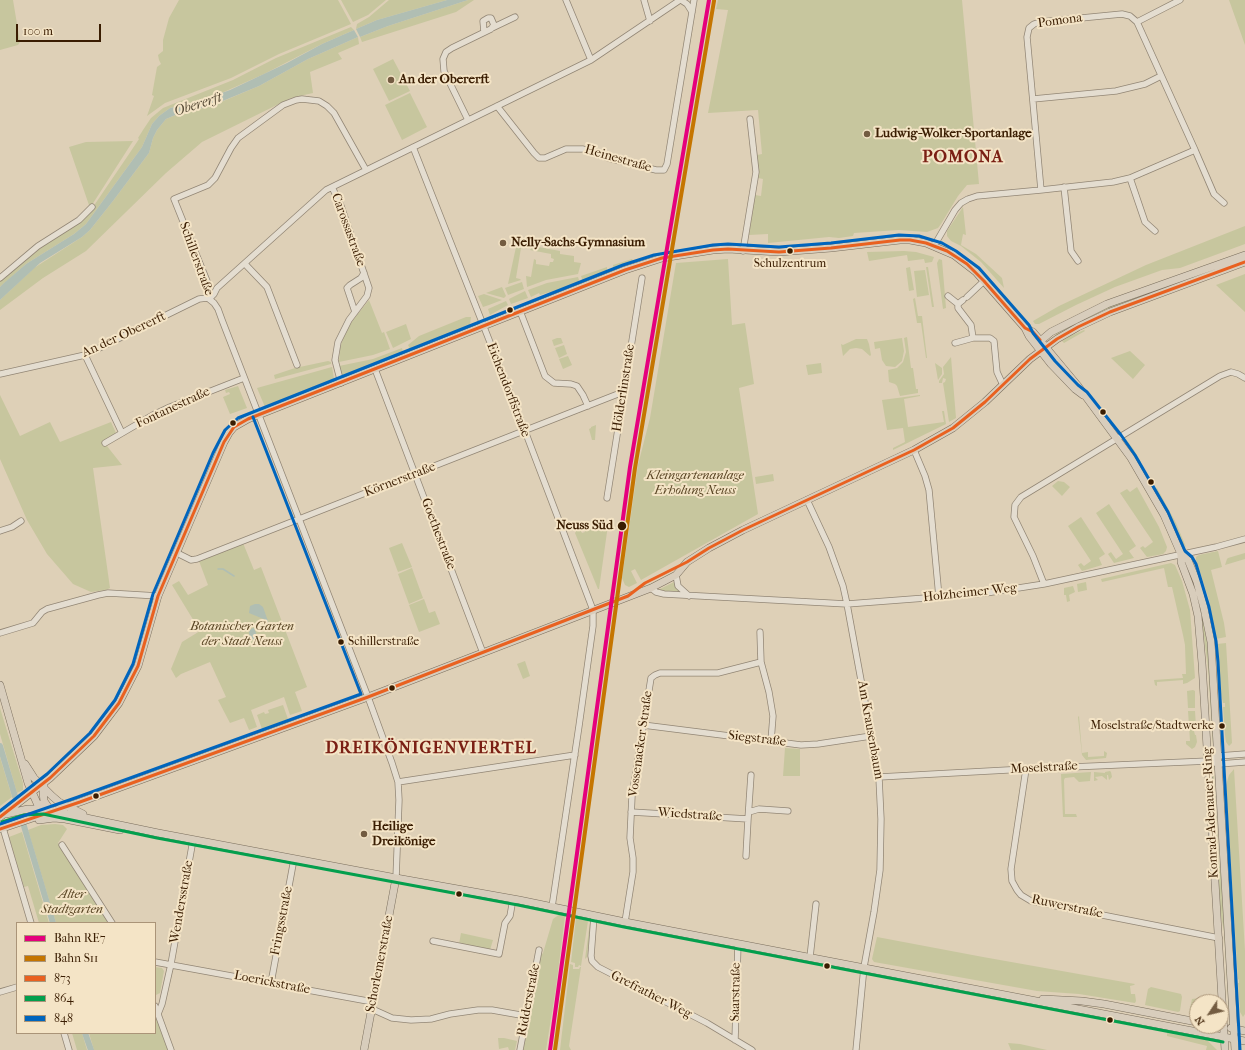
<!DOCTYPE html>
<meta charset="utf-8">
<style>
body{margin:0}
#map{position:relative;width:1245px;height:1050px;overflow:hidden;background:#ded0b7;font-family:"IM FELL French Canon",serif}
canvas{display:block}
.legend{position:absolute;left:16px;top:922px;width:140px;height:112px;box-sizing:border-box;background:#f4e4c6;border:1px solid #aa9478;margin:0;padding:5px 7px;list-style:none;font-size:12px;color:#3a1d02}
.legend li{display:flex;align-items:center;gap:8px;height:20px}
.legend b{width:20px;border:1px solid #aa9478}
.north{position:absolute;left:1189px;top:994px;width:40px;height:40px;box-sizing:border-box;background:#f4e4c6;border:1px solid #aa9478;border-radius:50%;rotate:235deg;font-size:11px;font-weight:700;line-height:16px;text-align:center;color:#3a1d02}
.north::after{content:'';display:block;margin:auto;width:14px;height:18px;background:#735c41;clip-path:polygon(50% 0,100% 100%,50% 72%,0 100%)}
.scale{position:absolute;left:16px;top:24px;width:85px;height:18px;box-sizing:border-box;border:2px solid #3a1d02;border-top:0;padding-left:5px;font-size:12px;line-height:14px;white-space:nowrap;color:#3a1d02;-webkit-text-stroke:3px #f4e4c6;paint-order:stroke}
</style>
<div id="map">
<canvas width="1245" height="1050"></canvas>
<ul class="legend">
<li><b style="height:5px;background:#e5007d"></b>Bahn RE7</li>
<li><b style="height:5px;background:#c57500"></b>Bahn S11</li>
<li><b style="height:5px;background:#e96120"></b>873</li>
<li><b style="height:5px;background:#039f4d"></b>864</li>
<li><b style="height:5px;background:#0065bd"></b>848</li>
</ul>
<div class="north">N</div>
<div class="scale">100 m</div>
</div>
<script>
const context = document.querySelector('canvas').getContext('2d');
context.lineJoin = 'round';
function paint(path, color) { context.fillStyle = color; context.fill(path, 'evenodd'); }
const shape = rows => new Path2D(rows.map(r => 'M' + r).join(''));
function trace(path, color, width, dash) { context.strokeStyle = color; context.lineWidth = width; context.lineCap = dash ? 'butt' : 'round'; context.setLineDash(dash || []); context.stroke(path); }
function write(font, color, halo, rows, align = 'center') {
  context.font = font + ' "IM FELL French Canon",serif'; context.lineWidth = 4; context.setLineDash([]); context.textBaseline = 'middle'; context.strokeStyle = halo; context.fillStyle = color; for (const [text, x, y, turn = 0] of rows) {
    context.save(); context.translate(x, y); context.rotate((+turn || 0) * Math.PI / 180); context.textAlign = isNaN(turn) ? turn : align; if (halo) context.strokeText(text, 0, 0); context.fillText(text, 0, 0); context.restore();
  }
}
paint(shape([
 [0,0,13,0,20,42,18,45,0,50],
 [179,0,338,0,351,24,279,54,231,78,165,103,147,116,154,96,152,95,157,67,161,64,159,60,158,55,163,51,163,40,169,18],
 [341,0,386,0,368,15,353,22],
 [389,0,447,0,377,20,356,29,357,24,369,17],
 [468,0,474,0,456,12,362,42,360,37,388,26],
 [718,0,962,0,979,184,967,185,958,196,941,224,938,228,927,232,899,230,854,233,853,236,839,238,829,237,768,243,768,234,749,235,755,195,761,196,763,179,758,178,757,155,762,154,758,110,708,113,728,10,716,9],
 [1229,0,1245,0,1245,45],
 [351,27,354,30,322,44,264,74,215,96,197,102,170,108,159,116,152,124,142,147,86,224,74,234,26,264,0,287,0,280,93,207,129,154,139,139,138,138,143,130,151,118,163,108,233,80,276,58],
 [358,37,359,44,338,53,342,59,310,72,313,93,291,98,202,142,166,173,86,251,43,278,0,310,0,300,34,268,82,237,90,230,113,201,149,153,153,138,157,130,166,119,180,113,203,108,221,102,259,86,308,59],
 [393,59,410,91,389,101,373,69],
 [410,93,427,127,402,140,385,105],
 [133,141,90,208,69,147,86,142],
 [963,207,966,235,963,234,961,245,976,254,1002,278,1004,288,981,262,961,246,951,241,947,236,947,231],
 [1245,226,1245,244,1180,268,1162,270,1115,287,1076,305,1039,324,1035,324,1033,321,1059,306,1146,265],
 [533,246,560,251,560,254,574,256,574,262,581,263,578,274,546,280,527,287,526,276,531,277,534,259,536,260,536,264,549,266,550,262,553,262,554,259,551,258,551,254,530,250],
 [516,247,521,248,516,278,520,279,521,280,508,284],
 [904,251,916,252,934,257,932,262,925,263,924,259,908,261,907,255,869,261,867,252],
 [1245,258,1245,259,1110,308,1077,324,1057,336,1055,334,1112,305],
 [632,259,634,262,613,270,613,265],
 [728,259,732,325,745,323,754,384,739,388,758,514,641,580,635,569,631,571,637,583,629,587,625,585,622,578,638,465,650,418,676,263],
 [939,259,942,260,946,308,943,309,937,263],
 [607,267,607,272,583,282,581,276],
 [910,267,914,290,909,291,906,268],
 [926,267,928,267,934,307,932,307],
 [925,270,929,295,917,297,914,271],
 [1245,274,1245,312,1216,285],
 [578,277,580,283,540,295,539,293,531,297,528,290,547,283],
 [522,282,524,289,508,295,505,288],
 [502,287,506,296,504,298,486,293],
 [525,291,528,298,511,304,509,299],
 [484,294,502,300,489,305,483,307,478,296],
 [915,298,918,316,922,316,927,358,926,358,921,323,917,323,913,299],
 [369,300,382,333,384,332,390,349,373,355,339,362,340,348,345,333,353,320],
 [506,301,508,305,490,315,488,309],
 [466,317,471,317,470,325,410,349,408,345,419,336],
 [406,324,411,339,393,348,386,332],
 [1084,330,1085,331,1064,343,1062,341,1070,336],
 [907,337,911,368,913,368,916,389,918,389,918,393,900,396,897,386,895,384,889,382,888,370,897,368,903,362,906,352,904,338],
 [557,338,561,338,563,343,554,346,552,340],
 [902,338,904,351,902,361,895,367,886,366,882,360,880,348,875,349,874,342],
 [856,339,867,339,869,344,871,355,870,356,862,349,856,348,850,349,843,356,841,344,843,345],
 [564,345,567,354,559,358,555,348],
 [402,348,403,352,342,377,339,366,373,359],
 [1130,351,1145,365,1133,379,1111,358],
 [568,356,572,365,563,369,559,359],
 [951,357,956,418,949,422,943,383,945,382,946,379,943,378,942,383,939,383,939,381,944,374,943,367],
 [328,361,331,362,331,364,275,379,274,375,295,368],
 [821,363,822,373,808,375,806,365],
 [935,363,942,368,942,374,938,380],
 [332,367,334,379,265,407,257,388],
 [238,386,247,408,230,414,223,397,230,394,229,392,226,393,225,390],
 [0,395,20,436,50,422,60,442,111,422,116,433,103,441,122,465,93,468,110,588,106,590,91,592,73,584,47,554,27,520,0,459],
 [920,395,920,396,904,399,908,427,944,422,942,411,944,411,946,424,893,450,893,448,905,442,903,428,887,430,882,400],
 [596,425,595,440,592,440,589,429,591,428,591,427],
 [1126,439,1134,450,1141,462,1138,463,1126,445],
 [773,474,774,481,756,484,755,477],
 [1058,481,1064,482,1070,487,1062,496,1052,486],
 [1137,487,1159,527,1167,547,1166,551,1163,554,1147,557,1140,548,1143,546,1145,548,1153,542,1120,493,1127,489,1130,492],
 [1157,488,1176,523,1186,547,1183,544,1154,490],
 [1109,504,1136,546,1129,551,1134,558,1114,563,1108,554,1111,552,1116,559,1123,554,1096,513],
 [1081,517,1105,554,1099,558,1102,565,1082,571,1078,565,1081,563,1084,566,1091,561,1068,526],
 [595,527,607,529,607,532,599,589,598,589,575,533,577,530,580,529,582,533,585,532,584,528],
 [243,543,254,570,261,567,307,687,295,692,302,711,290,715,284,697,251,710,257,727,249,730,244,718,230,723,218,700,226,697,210,662,181,674,176,678,171,669,182,642,200,631,172,585,179,581,188,595,208,585,199,561],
 [402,543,412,567,398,572,389,548],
 [1218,551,1222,567,1211,570,1224,623,1226,637,1216,639,1209,600,1196,560,1196,557,1199,555],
 [1245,553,1245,559,1225,565,1227,559,1228,558],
 [1171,563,1175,565,1182,581,1190,610,1195,678,1187,683,1183,684,1183,680,1157,682,1157,686,1155,685,1154,680,1183,678,1182,674,1186,674,1185,645,1183,635,1172,587,1168,587,1164,568,1102,582,1101,579],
 [412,568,423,598,409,604,398,574],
 [1188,568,1200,605,1208,646,1214,745,1213,745,1208,668,1202,623,1187,569],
 [674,582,676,587,682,593,677,593,677,591,667,591,667,593,658,590],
 [1086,582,1087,590,1078,592,1077,584],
 [1073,586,1075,592,1069,595,1070,601,1067,602,1066,595,1064,595,1064,588],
 [424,599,429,613,435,611,440,624,419,632,409,605],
 [1226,643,1232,743,1229,746,1226,742,1225,735,1223,707,1225,707,1225,703,1223,703,1221,694,1217,644],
 [525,661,530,676,523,679,517,664],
 [1193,690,1195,691,1195,708,1188,708,1187,691],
 [283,705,288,719,262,729,257,715,264,712,265,714,269,713,268,710],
 [0,708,23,783,23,790,17,793,0,734],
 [1188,711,1195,711,1196,727,1194,727,1194,731,1195,735,1196,735,1197,742,1195,747,1192,749,1186,744,1186,741,1190,741],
 [1079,716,1082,753,1088,752,1088,757,1104,756,1104,751,1107,753,1106,758,1086,760,1082,755,1078,717],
 [785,748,800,749,800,776,783,776],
 [0,757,12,797,0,806],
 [1234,769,1245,951,1245,1014,1243,1017,1240,1012,1238,983,1239,983,1239,980,1238,979,1226,785,1229,775],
 [1110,771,1111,772,1112,777,1109,780,1108,775,1107,775,1107,780,1102,776,1095,777,1098,780,1094,781,1094,772,1105,773,1105,772],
 [1091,772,1090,781,1079,782,1074,777,1065,778,1064,780,1065,814,1076,814,1077,817,1063,817,1061,774],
 [1212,776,1214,776,1219,862,1223,887,1230,1013,1229,1012,1224,932,1220,910],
 [55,824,63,825,67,829,58,843,110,923,56,923,28,830,41,825],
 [22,832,49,923,39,923,28,886,24,887,9,837],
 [560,914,565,916,556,987,546,1050,523,1050,531,1012,529,1012,538,972,537,972,540,956,543,953,553,919],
 [576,918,585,919,588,921,581,966,579,965,578,967,575,967,575,963,571,962],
 [590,922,591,925,587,957,585,959],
 [461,933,493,940,490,950,459,944],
 [877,937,983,957,1135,984,1134,985,1130,986,1131,994,1135,994,1136,1001,1135,1003,1079,994,1037,991,874,962,872,959],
 [570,964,573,965,573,969,579,969,580,967,581,967,569,1046,571,1050,560,1050],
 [155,967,162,968,164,971,160,993,156,995,155,995],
 [1151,987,1181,994,1182,997,1180,1011,1178,1012,1145,1005,1148,989],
 [1215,996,1216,1002,1197,1002,1197,1015,1189,1013,1192,999],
 [155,1013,168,1050,94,1050,89,1033,155,1033],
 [72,1033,82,1033,87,1050,77,1050],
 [1167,1033,1207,1040,1217,1050,1206,1050,1207,1046,1167,1036],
 [498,1038,504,1038,517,1041,515,1050,509,1050,508,1047,499,1049],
 [1008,1043,1020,1044,1047,1050,1011,1050]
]), '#c7c69e');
paint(shape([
 [447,0,468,0,388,26,360,37,356,29,377,20],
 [354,30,358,37,308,59,259,86,213,105,180,113,166,119,157,130,153,138,149,153,113,201,90,230,82,237,40,263,0,300,0,287,4,283,26,264,74,234,86,224,142,147,152,124,159,116,170,108,197,102,230,90,287,63,322,44],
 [255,604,259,604,263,607,269,624,267,625,266,620,249,613,250,606],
 [254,628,256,633,255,638,253,640,250,638,249,632,251,629]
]), '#b0beb3');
trace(shape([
 [218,569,223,569,234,576],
 [269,629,269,630]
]), '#b0beb3', 1.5);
trace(shape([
 [0,746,53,923],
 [85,1033,91,1050]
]), '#b0beb3', 6);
const minor = shape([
 [566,0,591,60],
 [644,0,650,21],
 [681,0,687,4,692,12],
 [1137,22,1180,0],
 [492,28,515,17],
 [1033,99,1116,91,1145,84,1161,76],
 [497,106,534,153,539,158,545,158,566,149,583,149,608,158,656,170,664,170,667,164,694,0],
 [468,120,444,71,443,59,446,52,452,48,491,29,494,25,491,18,488,18,483,21,484,32],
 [413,147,525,431,593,610,593,626,579,726,552,907],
 [1195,150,1214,194,1224,203],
 [366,170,334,113,327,106,319,101,302,99,296,100,283,105,238,138,231,148,215,178,208,185,174,199,209,286,207,290,209,299,214,303,218,309,222,320,368,697,392,763,398,782,399,800,396,878],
 [1130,178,1145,222,1155,231],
 [332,187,341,206,369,288,367,296,349,320,338,342,335,360,341,383],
 [1064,187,1071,251,1078,261],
 [934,246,955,210,961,203,968,199,977,196,1041,190,1027,37,1029,28,1034,24,1040,22,1122,14,1130,16,1137,22,1195,150,1130,178,1113,182,1041,190],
 [743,251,756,172,750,119],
 [245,264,267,287,297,365],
 [0,278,38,246,79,220,92,207],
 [948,296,958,304],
 [967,297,984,281],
 [209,299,214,294,217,288,326,190,591,60,680,0],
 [520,311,545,376,554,383,571,384,577,386,583,395,588,406],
 [355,312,347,288,350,285,361,278,364,273],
 [973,338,990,338,994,341,997,372,1003,385],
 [955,343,973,338,971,325,958,308,958,304,963,300],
 [85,355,122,433],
 [375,369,483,653],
 [0,374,85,355,199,299,207,298,209,299],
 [105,443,153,415,170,407,244,378],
 [914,450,925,476,929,490,939,597],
 [607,498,642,278],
 [807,500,829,547,843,586,847,604,879,778,881,819,880,870,874,912,864,967,856,1050],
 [0,531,12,527,21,521],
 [177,553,191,560,197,559,623,392],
 [676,575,678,586,689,596],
 [1044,584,1033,556,1014,517,1015,505,1021,497,1220,376,1231,372,1238,374,1245,378],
 [651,588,656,592,664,594,847,604,939,597,986,593,1044,584,1216,547,1245,539],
 [760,632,761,662,769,692,773,716,771,741],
 [0,633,33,623,42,612,47,609,98,595,108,593,158,596],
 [643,725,801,745,818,744,871,736],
 [1208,761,1218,756,1245,754],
 [1026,769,1011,869,1012,881,1017,890,1021,895,1031,901,1219,938],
 [879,777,1026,769,1208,761,1219,764,1245,762],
 [398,782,575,755],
 [631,812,748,819,746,856],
 [749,812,759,809,788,811],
 [748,819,751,775],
 [3,828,31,923],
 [62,845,112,923],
 [594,916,591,956,592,961,598,967,707,1023,752,1050],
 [625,922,633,872,633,858,630,838,632,796,651,678,655,675,660,673,718,673,761,662],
 [433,941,499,954,505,923,510,916,513,899],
 [810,957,816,904],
 [155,962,373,1002],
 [271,983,294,859],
 [0,992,17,987],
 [155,1006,171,1050],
 [372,1009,392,1018,411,1020,431,1019,450,1014,478,1010,492,1010,526,1016],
 [158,1014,162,1004,171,964,193,840],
 [64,1033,69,1050],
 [735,1040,738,944],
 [520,1050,539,950]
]);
const major = shape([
 [1025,328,1033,332,1078,386,1131,458,1164,515,1181,554,1181,562,1193,594,1198,616,1202,663,1225,1050],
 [1038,343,1051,332,1107,304,1245,255],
 [1181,554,1188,560,1197,582,1204,608,1211,642,1235,1050],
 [0,685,28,783,37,803,45,810],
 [25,764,34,778,52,796,59,802,83,814],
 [44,786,43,792,44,801,51,811],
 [6,814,28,809,43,809,158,833,396,878,519,900,625,922,1245,1041],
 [0,817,50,778,94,736,119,703,138,666,158,596,224,442,229,433,234,427,248,419,625,270,662,258,713,250,728,249,779,252,831,248,900,240,910,240,926,243,954,255,976,272,1025,328,1029,336,1051,364,1075,389,1083,395],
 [39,820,54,818,65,819,120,830],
 [0,829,80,802,368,697,651,588,676,575,687,562,709,548,743,530,914,450,953,428,985,402,1030,359,1057,339,1078,327,1110,312,1245,262],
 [1043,999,1082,1001,1104,1004,1197,1022],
 [1231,1028,1245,1031],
 [364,1050,396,878]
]);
trace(minor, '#928675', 7);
trace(major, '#7a6e5d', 8);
trace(minor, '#e4ddd0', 5.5);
trace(major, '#d8cdbc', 7);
trace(shape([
 [0,817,50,778,94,736,119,703,138,666,158,596,224,442,234,427,248,419,625,270,662,258,713,250,728,249,779,252,831,248,900,240,910,240,926,243,947,251,967,264,984,281,1025,328,1033,332,1040,340],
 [0,829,80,802,368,697,628,596,645,583,687,562,709,548,743,530,914,450,953,428,985,402,1030,359,1057,339,1078,327,1110,312,1245,262]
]), '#e96120', 3);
trace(shape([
 [2,822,24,815,43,814,157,838,518,905,624,927,1223,1042]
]), '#039f4d', 3);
trace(shape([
 [0,811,47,774,90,733,115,700,133,664,153,594,213,453,225,430,238,418,623,265,654,255,713,245,728,244,779,247,831,243,899,235,919,236,942,243,956,251,979,268,1029,325,1033,333,1055,361,1078,385,1087,392,1121,435,1135,455,1168,512,1185,551,1192,557,1196,564,1209,607,1216,641,1218,662,1240,1050],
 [0,824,78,797,361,694,253,417]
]), '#0065bd', 3);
trace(shape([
 [550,1050,630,467,709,0]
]), '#e5007d', 4);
trace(shape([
 [555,1050,635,468,714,1]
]), '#c57500', 4);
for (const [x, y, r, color] of [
 [391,80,4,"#735c41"],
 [867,134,4,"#735c41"],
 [503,243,4,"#735c41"],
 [790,251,3.5,"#3a1d02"],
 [510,310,3.5,"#3a1d02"],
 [1103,412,3.5,"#3a1d02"],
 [233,423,3.5,"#3a1d02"],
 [1151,482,3.5,"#3a1d02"],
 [622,526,5,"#3a1d02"],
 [341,642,3.5,"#3a1d02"],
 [392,688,3.5,"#3a1d02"],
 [1222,726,3.5,"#3a1d02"],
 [96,796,3.5,"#3a1d02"],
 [364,834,4,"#735c41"],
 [459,894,3.5,"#3a1d02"],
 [827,966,3.5,"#3a1d02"],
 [1110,1020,3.5,"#3a1d02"]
]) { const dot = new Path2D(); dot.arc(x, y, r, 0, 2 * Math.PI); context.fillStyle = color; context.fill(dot); trace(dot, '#f4e4c6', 1.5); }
write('12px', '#3a1d02', '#f4e4c6', [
 ["Schulzentrum",790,264],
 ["Schillerstraße",348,642,"left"],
 ["Moselstraße/Stadtwerke",1214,726,"right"]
]);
write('13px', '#3a1d02', '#f4e4c6', [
 ["Pomona",1060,21,-8],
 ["Heinestraße",618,159,16],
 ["Carossastraße",348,230,70],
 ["Schillerstraße",196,259,70],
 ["An der Obererft",124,335,-25],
 ["Hölderlinstraße",624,388,-81],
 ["Eichendorffstraße",508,390,69],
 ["Fontanestraße",173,408,-25],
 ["Körnerstraße",400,480,-21],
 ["Goethestraße",438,534,69],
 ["Holzheimer Weg",970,593,-6],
 ["Am Krausenbaum",870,730,80],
 ["Siegstraße",757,739,7],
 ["Vossenacker Straße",641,744,-82],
 ["Moselstraße",1044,768,-3],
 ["Konrad-Adenauer-Ring",1211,813,-93],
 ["Wiedstraße",690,815,4],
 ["Wendersstraße",182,902,-80],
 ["Ruwerstraße",1067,907,12],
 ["Fringsstraße",282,921,-79],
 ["Schorlemerstraße",380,964,-79],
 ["Loerickstraße",272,983,11],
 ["Saarstraße",736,992,-89],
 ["Grefrather Weg",651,995,27],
 ["Ridderstraße",529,1000,-79]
]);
write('bold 13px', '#3a1d02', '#f4e4c6', [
 ["An der Obererft",399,80],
 ["Ludwig-Wolker-Sportanlage",875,134],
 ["Nelly-Sachs-Gymnasium",511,243],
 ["Heilige",372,827],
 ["Dreikönige",372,842]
], 'left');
write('italic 13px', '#594524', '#f4e4c6', [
 ["Kleingartenanlage",695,476],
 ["Erholung Neuss",695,491],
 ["Botanischer Garten",242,627],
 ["der Stadt Neuss",242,642],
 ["Alter",72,895],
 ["Stadtgarten",72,910]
]);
write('bold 13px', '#3a1d02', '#f4e4c6', [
 ["Neuss Süd",613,526]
], 'right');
write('italic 14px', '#574b37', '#f4e4c6', [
 ["Obererft",198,105,-18]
]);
context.letterSpacing = '1px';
write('bold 17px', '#7a1f14', '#f4e4c6', [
 ["POMONA",963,158],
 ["DREIKÖNIGENVIERTEL",431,749]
]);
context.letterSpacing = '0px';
</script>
